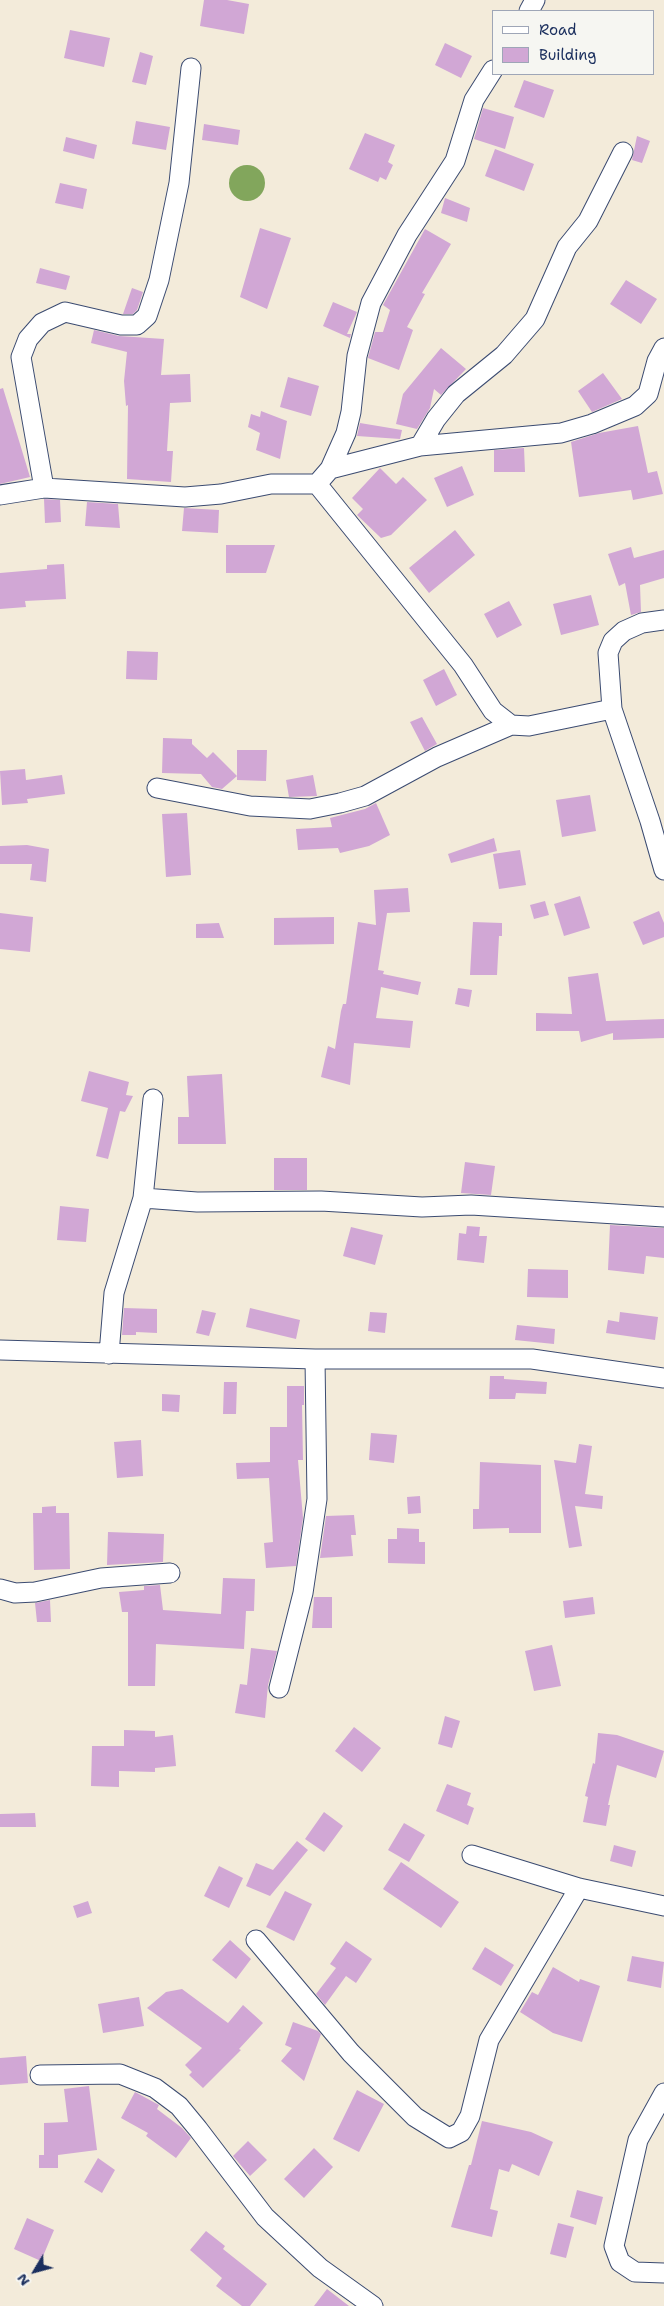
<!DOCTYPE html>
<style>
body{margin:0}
#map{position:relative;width:664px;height:2306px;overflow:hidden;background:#f3ebda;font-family:"Shantell Sans",sans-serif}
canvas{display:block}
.legend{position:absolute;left:492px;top:10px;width:162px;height:65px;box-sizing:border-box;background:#f6f6f2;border:1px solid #9ea6b7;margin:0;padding:6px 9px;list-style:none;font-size:15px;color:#1b2f5e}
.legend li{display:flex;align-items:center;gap:10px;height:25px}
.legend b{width:25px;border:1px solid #9ea6b7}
.north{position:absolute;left:10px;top:2246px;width:50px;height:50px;-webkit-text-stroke:4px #f6f6f2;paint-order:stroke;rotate:233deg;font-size:14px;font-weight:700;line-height:20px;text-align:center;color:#1b2f5e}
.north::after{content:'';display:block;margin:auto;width:18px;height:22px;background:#1b2f5e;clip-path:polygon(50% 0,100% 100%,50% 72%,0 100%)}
</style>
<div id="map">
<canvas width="664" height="2306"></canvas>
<ul class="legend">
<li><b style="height:6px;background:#fff"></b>Road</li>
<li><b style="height:14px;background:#d1a7d5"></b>Building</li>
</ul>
<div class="north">N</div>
</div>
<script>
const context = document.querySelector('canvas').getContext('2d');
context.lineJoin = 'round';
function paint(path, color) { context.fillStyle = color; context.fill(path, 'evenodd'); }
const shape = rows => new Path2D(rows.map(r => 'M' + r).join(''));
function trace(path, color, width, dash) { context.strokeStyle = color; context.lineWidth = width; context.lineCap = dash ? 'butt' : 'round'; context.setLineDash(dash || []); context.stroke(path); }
paint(shape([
 '229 183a18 18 0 1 1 36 0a18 18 0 1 1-36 0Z'
]), '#82a65c');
paint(shape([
 [204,0,227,0,249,4,244,34,200,26],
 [70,30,110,38,104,67,64,58],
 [445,43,472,56,461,78,435,65],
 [140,52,153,56,146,85,132,82],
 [524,80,554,90,544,118,514,107],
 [483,108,514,117,505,149,474,139],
 [136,121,170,127,166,150,132,144],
 [204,124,240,130,238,145,202,140],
 [365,133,395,145,388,162,393,165,386,180,380,177,378,182,349,169],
 [637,136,650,141,642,163,632,160],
 [66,137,97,145,94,159,63,151],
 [495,149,534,164,524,191,485,176],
 [60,183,87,189,83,209,55,203],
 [445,198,470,208,467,222,441,213],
 [260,228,291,238,267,309,240,297],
 [425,229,451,244,422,293,425,294,407,327,413,330,399,370,368,358,375,332,383,332,390,310,383,305],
 [40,268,70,276,66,290,36,283],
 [626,280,657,299,641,324,610,304],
 [132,288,143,292,137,310,133,314,123,314],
 [333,302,357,312,347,334,351,334,350,338,323,326],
 [94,330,119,336,164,339,161,375,190,374,191,402,170,403,167,451,173,451,171,482,127,479,128,405,126,406,124,381,127,352,91,343],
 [441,348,466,369,441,395,434,389,430,408,417,429,396,424,403,394],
 [603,373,622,399,592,412,578,391],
 [288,377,319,386,311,416,280,407],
 [3,388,30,477,0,484,0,389],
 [261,411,287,421,280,459,256,450,260,433,248,427,251,414,260,417],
 [360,423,402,430,400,439,357,436],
 [638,426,648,473,657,471,663,494,633,500,631,490,579,497,571,442,599,433],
 [524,448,525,472,494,472,494,450],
 [462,466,474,495,447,507,434,478],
 [380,468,396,484,403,477,427,500,391,535,381,538,357,515,363,509,352,498],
 [44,499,60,500,61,522,45,523],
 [87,502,118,504,120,528,85,526],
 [184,508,219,510,218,533,182,531],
 [455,530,475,555,429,593,409,568],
 [226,545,275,545,266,573,226,573],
 [631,547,634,558,664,550,664,578,640,585,641,612,631,615,625,583,619,586,608,554],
 [64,564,66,599,25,601,26,607,0,609,0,573,47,569,47,565],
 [591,595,599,625,561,635,553,604],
 [509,601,522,625,497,638,484,614],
 [127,651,158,652,157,680,126,679],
 [444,669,457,695,436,706,423,680],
 [422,717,437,744,425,751,410,722],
 [163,738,192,739,192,744,207,758,213,752,237,776,222,789,212,787,201,774,162,773],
 [237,750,267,750,266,781,237,780],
 [25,769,26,780,62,775,65,794,27,799,28,803,2,805,0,771],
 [313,775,317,796,289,797,286,780],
 [590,795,596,831,562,837,556,800],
 [376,803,390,835,369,846,340,853,338,848,298,850,296,829,332,827,330,818,365,809],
 [187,813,191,875,166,877,162,814],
 [494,838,497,851,451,863,448,854],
 [27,845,49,849,46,882,30,880,32,864,0,864,0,846],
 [520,850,526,885,499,889,493,854],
 [408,888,410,912,387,913,378,970,384,971,383,974,421,982,418,995,381,987,376,1018,413,1021,410,1048,354,1043,350,1085,321,1077,328,1046,335,1049,341,1011,343,1004,346,1004,358,922,376,925,374,890],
 [580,896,590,928,564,936,554,904],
 [545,901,549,915,534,919,530,905],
 [659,911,664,923,664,937,643,945,633,922],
 [0,913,33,917,30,952,0,949],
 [334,917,334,944,274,945,274,918],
 [473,922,502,923,502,936,499,936,497,975,470,975],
 [219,923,224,938,196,938,196,924],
 [598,973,606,1021,664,1019,664,1038,613,1040,613,1033,581,1042,579,1031,536,1031,536,1013,572,1014,568,977],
 [458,988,472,990,469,1007,455,1004],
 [89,1071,129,1082,126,1095,133,1096,125,1112,120,1111,108,1159,96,1156,108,1108,81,1101],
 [222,1074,226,1144,178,1144,178,1117,189,1117,187,1076],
 [274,1158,307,1158,307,1190,274,1190],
 [465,1162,495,1166,491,1195,461,1193],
 [60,1206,89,1209,86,1242,57,1240],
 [610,1225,664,1228,664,1258,646,1256,644,1274,608,1270],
 [467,1226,480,1227,479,1236,487,1236,484,1263,457,1260,459,1233,466,1234],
 [351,1227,383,1235,375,1265,343,1256],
 [528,1269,568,1270,568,1298,527,1297],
 [124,1308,157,1309,157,1333,136,1332,136,1335,122,1335],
 [250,1308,300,1320,296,1339,246,1327],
 [202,1310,216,1313,209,1336,196,1333],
 [370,1312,387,1313,385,1333,368,1331],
 [620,1312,658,1317,655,1340,606,1333,608,1320,619,1322],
 [517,1325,555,1329,554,1344,515,1340],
 [490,1376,504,1376,504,1379,547,1382,546,1394,516,1393,515,1399,489,1399],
 [224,1382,237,1382,236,1414,223,1414],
 [287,1386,304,1386,304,1405,302,1405,303,1460,298,1460,303,1518,296,1566,266,1568,264,1543,273,1542,269,1478,237,1479,236,1463,270,1462,270,1427,287,1427],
 [162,1394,180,1395,179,1412,162,1411],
 [371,1433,397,1435,394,1463,369,1460],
 [141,1440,143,1476,117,1478,114,1442],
 [579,1444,592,1446,585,1494,603,1496,602,1509,575,1506,582,1546,569,1548,554,1460,576,1463],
 [480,1462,541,1465,541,1533,509,1533,509,1528,473,1529,473,1509,479,1509],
 [420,1496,421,1513,408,1514,407,1497],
 [56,1506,56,1513,69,1513,70,1569,34,1570,33,1513,42,1513,42,1507],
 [354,1515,356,1535,351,1535,353,1556,320,1558,319,1565,326,1516],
 [397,1528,419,1529,419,1542,425,1542,425,1564,388,1563,388,1539,397,1539],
 [108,1532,164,1534,163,1562,107,1565],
 [223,1578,255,1579,254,1611,246,1611,244,1649,156,1644,155,1686,128,1686,128,1612,122,1612,119,1592,144,1590,144,1586,160,1585,163,1610,221,1614],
 [314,1597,332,1597,332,1628,312,1628],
 [593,1597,595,1614,565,1618,563,1601],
 [50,1600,51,1622,37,1622,35,1603],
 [552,1645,561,1686,534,1691,525,1651],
 [251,1648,277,1651,268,1685,265,1718,235,1713,240,1684,247,1685],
 [445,1716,460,1721,452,1748,438,1744],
 [354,1727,381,1748,362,1772,335,1751],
 [124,1730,155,1731,155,1737,173,1735,176,1766,155,1768,155,1772,119,1771,119,1787,91,1786,92,1746,124,1746],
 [598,1733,617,1735,664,1751,656,1778,617,1765,608,1805,610,1805,606,1826,583,1822,588,1797,585,1796,593,1763,595,1764],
 [447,1784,471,1793,467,1805,474,1808,468,1825,436,1811],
 [324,1812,343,1826,324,1852,305,1839],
 [35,1813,36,1827,0,1827,0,1814],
 [404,1823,425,1835,409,1862,388,1850],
 [297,1841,308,1850,270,1896,246,1886,256,1863,273,1870],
 [614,1845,636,1851,632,1867,610,1861],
 [401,1862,459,1902,441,1928,383,1889],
 [219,1866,243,1878,229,1908,204,1896],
 [285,1891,312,1904,294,1941,266,1927],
 [88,1901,92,1913,77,1918,73,1906],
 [230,1940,251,1959,236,1979,212,1960],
 [346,1941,372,1959,356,1983,346,1976,325,2005,316,1994,336,1968,330,1964],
 [485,1947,514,1965,501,1986,472,1969],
 [632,1956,664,1962,661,1988,627,1981],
 [553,1967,579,1982,580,1979,600,1986,582,2042,553,2033,520,2012,532,1992,538,1995],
 [182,1989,228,2023,243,2005,263,2023,239,2049,241,2050,203,2088,189,2075,192,2072,185,2065,202,2048,147,2008,166,1992],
 [139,1997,144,2026,103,2033,98,2004],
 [293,2022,318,2031,321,2034,304,2081,281,2061,292,2048,285,2045],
 [26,2056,28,2083,0,2085,0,2058],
 [89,2086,97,2150,58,2155,58,2168,39,2168,39,2155,44,2155,44,2123,68,2122,64,2089],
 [357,2090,384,2104,359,2152,333,2139],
 [135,2092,159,2105,157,2109,182,2128,191,2138,176,2158,146,2136,148,2133,121,2118],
 [482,2121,531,2132,553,2142,539,2176,512,2164,509,2172,499,2169,490,2209,498,2211,492,2237,451,2227,469,2165,471,2165],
 [248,2141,267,2160,250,2176,233,2156],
 [314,2148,333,2167,304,2198,284,2179],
 [98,2158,115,2170,102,2193,84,2182],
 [577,2190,603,2197,596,2225,570,2217],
 [27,2218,54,2230,41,2261,14,2249],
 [558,2223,574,2227,566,2258,550,2254],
 [206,2231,225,2246,223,2249,267,2284,250,2306,242,2306,216,2286,222,2278,190,2250],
 [327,2289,349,2306,314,2306]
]), '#d1a7d5');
const minor = shape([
 [529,11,535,0],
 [420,446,436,419,456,394,504,355,535,319,567,247,588,221,623,152],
 [330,469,420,446,561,433,592,424,635,406,648,394,657,361,664,348],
 [317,484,330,469,346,433,351,412,357,356,371,303,407,235,455,161,474,100,493,70],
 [44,488,21,357,28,339,42,323,65,312,121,325,137,325,147,316,159,280,179,183,191,68],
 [0,495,44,488,185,497,221,494,271,484,317,484,463,665,493,711,511,725,529,726,612,709],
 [664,620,642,623,624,631,613,641,608,653,612,709,650,821,664,870],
 [157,788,250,806,310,809,340,803,365,796,437,757,511,725],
 [143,1198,197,1202,321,1201,422,1207,471,1205,664,1217],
 [0,1350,315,1359,532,1359,664,1378],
 [109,1354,114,1293,143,1198,153,1099],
 [0,1589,15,1593,35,1592,101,1578,170,1573],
 [279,1688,303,1593,317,1499,315,1359],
 [472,1855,579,1888,664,1906],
 [256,1940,351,2053,415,2117,449,2138,461,2132,470,2116,489,2040,579,1888],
 [40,2075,120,2074,155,2088,179,2106,198,2129,265,2217,320,2268,373,2306],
 [664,2093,638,2140,614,2246,620,2262,635,2272,664,2273]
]);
trace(minor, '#3b4b71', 21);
trace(minor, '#fff', 19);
</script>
